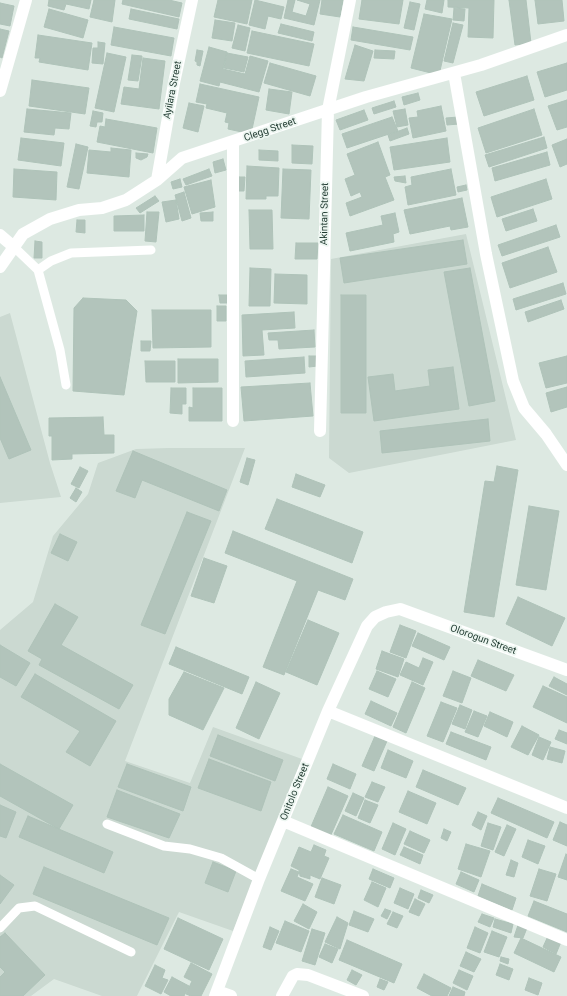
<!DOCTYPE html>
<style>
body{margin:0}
canvas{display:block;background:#dde9e2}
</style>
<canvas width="567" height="996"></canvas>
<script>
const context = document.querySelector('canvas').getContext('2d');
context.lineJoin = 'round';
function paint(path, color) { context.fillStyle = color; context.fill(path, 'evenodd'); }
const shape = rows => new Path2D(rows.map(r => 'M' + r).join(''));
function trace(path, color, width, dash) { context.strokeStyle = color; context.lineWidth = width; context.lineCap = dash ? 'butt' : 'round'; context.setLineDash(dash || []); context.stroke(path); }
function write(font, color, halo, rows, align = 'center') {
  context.font = font + ' Roboto,sans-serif'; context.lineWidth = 3.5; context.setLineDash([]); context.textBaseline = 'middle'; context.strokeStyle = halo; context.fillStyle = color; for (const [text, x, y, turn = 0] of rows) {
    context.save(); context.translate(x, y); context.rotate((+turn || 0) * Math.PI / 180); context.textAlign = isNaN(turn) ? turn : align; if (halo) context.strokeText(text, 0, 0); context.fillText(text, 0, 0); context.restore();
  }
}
paint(shape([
 [466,234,516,440,349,473,329,458,331,259],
 [10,313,50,463,61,497,0,503,0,317],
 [169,448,245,448,125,761,190,783,213,727,302,759,233,931,179,912,137,996,102,996,54,979,31,996,0,996,0,630,33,602,53,536,88,494,98,463,136,449]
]), '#cbd9d1');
const building = shape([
 [49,0,91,0,89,9,66,4,64,10,48,6,49,0],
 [94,0,115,0,112,22,90,17,94,0],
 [123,0,169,0,182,3,179,17,122,4,123,0],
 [218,0,252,0,247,24,214,17,218,0],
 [255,0,284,7,281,19,268,16,265,29,249,25,255,0],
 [288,0,295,0,292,12,306,16,310,4,297,0,320,0,314,25,284,18,288,0],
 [322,0,343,0,340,17,320,14,322,0],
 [362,0,403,0,399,24,359,19,362,0],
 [427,0,444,0,442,13,425,9,427,0],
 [448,0,494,0,493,38,468,37,469,8,448,7,448,0],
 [509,0,526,0,531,43,515,45,509,0],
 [535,0,562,0,564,21,538,24,535,0],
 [410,2,420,4,414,30,404,28,410,2],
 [0,3,14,6,10,26,0,24,0,3],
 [454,8,465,9,464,21,453,20,454,8],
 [49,9,88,20,83,38,44,27,49,9],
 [131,9,179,19,177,29,129,19,131,9],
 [424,14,452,19,439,75,411,68,424,14],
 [215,20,235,23,232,41,212,38,215,20],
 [453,23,463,25,453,63,444,61,453,23],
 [281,24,314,32,312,41,278,33,281,24],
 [238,25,250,28,245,51,232,48,238,25],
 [114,27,174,38,171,56,111,45,114,27],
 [353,27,413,37,410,50,351,40,353,27],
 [0,29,9,31,2,58,0,57,0,29],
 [252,31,314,44,309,66,247,53,252,31],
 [38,35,92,43,88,70,39,62,40,58,35,58,38,35],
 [98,42,105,43,103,64,92,63,93,48,98,48,98,42],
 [355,45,373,51,364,81,345,79,355,45],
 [209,47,227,52,223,69,245,74,250,56,268,61,259,92,220,82,219,86,200,81,209,47],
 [197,50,203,51,200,66,197,65,197,62,195,61,197,50],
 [375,50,395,51,394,59,374,58,375,50],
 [107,53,126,57,114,112,95,108,107,53],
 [227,53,248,57,244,72,224,68,227,53],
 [132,55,142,56,138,81,128,80,132,55],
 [143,58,165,61,159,109,121,104,124,87,139,89,143,58],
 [270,63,316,76,310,96,264,83,270,63],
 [567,63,567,90,545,97,537,72,567,63],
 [527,76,534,100,484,116,476,92,527,76],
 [32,80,89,88,85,114,29,106,32,80],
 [200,84,259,97,251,134,228,129,229,123,225,122,227,113,206,108,207,104,196,102,200,84],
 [269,89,292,92,289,114,266,110,269,89],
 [418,93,420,100,404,105,402,97,418,93],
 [567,100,567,127,557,130,548,106,567,100],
 [394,101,396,107,374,114,372,108,394,101],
 [189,103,204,106,198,132,183,128,189,103],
 [441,106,446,131,413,138,409,118,418,117,417,111,441,106],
 [27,109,71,113,69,129,55,128,54,135,24,132,27,109],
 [405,109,408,125,397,127,393,111,405,109],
 [534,109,542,135,486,153,478,128,534,109],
 [364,110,368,120,340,130,336,120,364,110],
 [93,111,103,113,102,122,97,122,96,127,90,126,93,111],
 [392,117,398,131,347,148,342,134,392,117],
 [458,117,459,124,447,125,446,118,458,117],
 [106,119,157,128,153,153,97,142,100,126,105,127,106,119],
 [407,128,409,134,390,141,388,135,407,128],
 [544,137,547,148,489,167,485,155,544,137],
 [21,138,64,143,61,166,18,160,21,138],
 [447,138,450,162,394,170,390,147,447,138],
 [567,139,567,164,560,167,552,145,567,139],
 [378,142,390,175,385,177,394,200,350,216,346,203,362,197,360,192,351,196,345,179,355,175,347,154,378,142],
 [76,144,88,147,79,189,67,187,76,144],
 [292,145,313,146,312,164,292,163,292,145],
 [111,148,131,150,129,177,87,173,89,150,111,152,111,148],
 [259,150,278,151,278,161,259,160,259,150],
 [547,152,550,165,495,181,492,168,547,152],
 [136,153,148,154,147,157,141,160,136,158,136,153],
 [223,159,226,170,215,173,213,162,223,159],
 [247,166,279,168,278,196,266,196,266,199,246,199,247,166],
 [14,169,57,172,56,200,13,197,14,169],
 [209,169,212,176,186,185,183,179,209,169],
 [283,169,311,170,309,219,281,218,283,169],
 [451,169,456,195,408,205,405,187,412,185,411,177,451,169],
 [405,176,406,183,395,181,394,177,405,176],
 [239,177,245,177,244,191,239,191,239,177],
 [180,179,182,187,173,189,171,182,180,179],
 [546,179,552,199,497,217,491,197,546,179],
 [211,180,215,207,192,214,184,187,211,180],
 [466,185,467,190,458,192,457,187,466,185],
 [184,192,191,218,182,221,175,195,184,192],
 [155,196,159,201,140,213,136,208,155,196],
 [462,198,468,227,451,230,450,226,410,234,404,210,462,198],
 [176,200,179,219,166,222,162,202,176,200],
 [533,209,537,221,506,231,502,219,533,209],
 [249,210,272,210,273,249,250,249,249,210],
 [147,212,159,212,156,242,145,241,147,212],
 [213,212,213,221,201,221,200,213,213,212],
 [395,213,399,232,393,234,394,242,350,251,346,233,383,225,381,216,395,213],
 [144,215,144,231,114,231,114,216,144,215],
 [77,220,85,220,85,233,76,232,77,220],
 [556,225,560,237,502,256,498,245,556,225],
 [463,240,467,264,344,283,340,258,463,240],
 [35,241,42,242,42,258,34,258,35,241],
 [296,243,318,243,317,259,295,259,296,243],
 [548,247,557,272,510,288,502,263,548,247],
 [250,268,271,269,270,306,249,306,250,268],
 [470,268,495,401,469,406,444,272,470,268],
 [275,274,307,275,307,304,274,303,275,274],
 [563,283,566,294,516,310,513,299,563,283],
 [219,295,227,295,228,303,220,303,219,295],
 [341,295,366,295,366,413,341,413,341,295],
 [83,298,126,300,137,311,124,395,73,391,74,308,83,298],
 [561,300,564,309,528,322,525,312,561,300],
 [217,306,226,306,226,321,217,321,217,306],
 [152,310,211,310,211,347,153,348,152,310],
 [294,312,295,328,262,330,264,355,243,356,242,315,294,312],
 [314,330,315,347,279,349,278,340,269,340,268,333,314,330],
 [141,341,151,341,150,351,141,351,141,341],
 [309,356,318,356,318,366,309,367,309,356],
 [567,356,567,383,546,388,539,363,567,356],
 [304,357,305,373,246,377,245,361,304,357],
 [178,359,218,359,218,382,178,383,178,359],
 [145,361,175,361,175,382,146,382,145,361],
 [453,367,459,409,374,421,368,377,393,374,395,391,430,386,428,370,453,367],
 [0,377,31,450,9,459,0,438,0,377],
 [310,383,313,416,244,421,241,387,310,383],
 [567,387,567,407,551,412,546,393,567,387],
 [171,388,186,388,186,404,182,404,182,414,170,413,171,388],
 [193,388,222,388,222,421,189,421,189,407,193,408,193,388],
 [103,417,104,435,114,435,114,453,72,454,72,459,52,460,52,436,49,436,49,418,103,417],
 [488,419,490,441,382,453,380,431,488,419],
 [133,451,227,490,219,511,142,480,135,498,116,491,133,451],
 [247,458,255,460,248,485,240,482,247,458],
 [497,466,518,470,494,617,464,612,485,481,494,482,497,466],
 [80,467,88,471,79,488,71,484,80,467],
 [296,474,325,485,320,497,292,487,296,474],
 [76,488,82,492,76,502,70,498,76,488],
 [277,499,363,532,352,563,265,529,277,499],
 [529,506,559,511,546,590,516,585,529,506],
 [187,512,211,521,165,634,141,625,187,512],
 [233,531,353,579,345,600,318,590,284,675,263,667,297,581,225,553,233,531],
 [60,534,77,542,68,561,51,553,60,534],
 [204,558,227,566,214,603,191,596,204,558],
 [518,597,565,618,552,646,506,624,518,597],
 [55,604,78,617,61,645,133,685,119,709,39,665,42,659,28,651,55,604],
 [308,620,339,633,317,685,286,672,308,620],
 [400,625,416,631,406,658,390,652,400,625],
 [418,633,450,647,444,660,412,646,418,633],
 [0,645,30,663,16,686,0,677,0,645],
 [176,647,249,677,242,694,169,664,176,647],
 [382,651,404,659,398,677,376,669,382,651],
 [423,658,433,662,423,685,400,675,406,662,419,668,423,658],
 [478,660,514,675,506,691,471,676,478,660],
 [377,671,396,679,388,697,369,689,377,671],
 [453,671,471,678,462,703,443,696,453,671],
 [184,672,224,688,203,730,169,715,169,699,184,672],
 [35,674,116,721,90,766,66,752,80,731,21,697,35,674],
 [554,677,567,684,567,695,549,686,554,677],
 [256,682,280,693,259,739,236,728,256,682],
 [412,682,425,688,406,733,393,727,412,682],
 [543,686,567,697,567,723,533,707,543,686],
 [371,701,397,713,391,726,365,714,371,701],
 [441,702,457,708,443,742,427,736,441,702],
 [460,705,472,710,465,729,452,724,460,705],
 [474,711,487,716,478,737,465,732,474,711],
 [490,712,513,722,507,737,484,726,490,712],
 [522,726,539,735,528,755,511,747,522,726],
 [559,730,567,733,567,744,555,739,559,730],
 [451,732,491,747,486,760,446,744,451,732],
 [218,735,283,760,275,781,210,756,218,735],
 [375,736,387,741,374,771,362,766,375,736],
 [539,737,551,742,543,760,532,755,539,737],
 [550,747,565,751,562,763,547,759,550,747],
 [388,750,413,761,406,778,381,768,388,750],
 [209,759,271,782,261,811,198,788,209,759],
 [0,764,73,805,59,829,0,796,0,764],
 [127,764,191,787,183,811,118,787,127,764],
 [333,764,356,774,350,789,327,779,333,764],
 [423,770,466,788,458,805,416,787,423,770],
 [372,782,385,787,378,802,365,797,372,782],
 [328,787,348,796,330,837,310,829,328,787],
 [117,790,180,814,169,838,107,817,117,790],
 [408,791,436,803,427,824,399,812,408,791],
 [353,793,364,798,356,816,345,811,353,793],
 [498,798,554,822,547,838,491,813,498,798],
 [365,800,378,805,370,823,358,818,365,800],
 [0,805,16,812,6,838,0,836,0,805],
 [478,812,487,816,481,830,472,825,478,812],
 [343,815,382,832,374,851,334,834,343,815],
 [28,816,113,852,104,873,19,837,28,816],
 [560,822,567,825,567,846,553,840,560,822],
 [393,823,406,829,395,855,382,849,393,823],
 [488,823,501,827,493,850,481,846,488,823],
 [507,825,516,829,504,856,495,852,507,825],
 [444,829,451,832,447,841,441,838,444,829],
 [410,831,430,840,424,853,404,844,410,831],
 [528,840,545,846,538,864,522,857,528,840],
 [466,844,490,851,481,877,458,869,466,844],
 [314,845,326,850,324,856,329,858,320,879,310,875,310,879,300,876,299,870,291,866,299,847,311,852,314,845],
 [404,847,423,855,420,864,400,855,404,847],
 [566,854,567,855,567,880,558,877,566,854],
 [511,860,518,863,514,877,506,875,511,860],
 [213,862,236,871,228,892,205,883,213,862],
 [44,867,169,918,157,945,33,894,44,867],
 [291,869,299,872,297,877,313,884,305,901,281,891,291,869],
 [373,869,394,878,390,888,369,879,373,869],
 [539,869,556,874,547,901,530,896,539,869],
 [461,872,479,880,474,892,456,884,461,872],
 [0,875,14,885,0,904,0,875],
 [322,878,341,885,334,904,315,897,322,878],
 [372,882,386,888,378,907,364,900,372,882],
 [482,884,516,898,512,910,478,896,482,884],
 [400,888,414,894,408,909,394,903,400,888],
 [421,890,433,895,429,903,418,898,421,890],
 [415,899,425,904,419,916,409,912,415,899],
 [534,901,567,914,567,932,528,916,534,901],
 [303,904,317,912,309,929,294,921,303,904],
 [385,909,391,911,387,919,381,916,385,909],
 [354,911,374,919,368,932,349,925,354,911],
 [393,912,403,916,397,928,387,924,393,912],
 [482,914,494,918,490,927,478,922,482,914],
 [337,917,348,923,340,949,325,942,337,917],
 [178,918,223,939,209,970,164,949,178,918],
 [495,919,513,924,511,933,493,927,495,919],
 [285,921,309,931,301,952,276,943,285,921],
 [518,925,527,928,523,938,514,937,518,925],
 [270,927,279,931,271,950,263,947,270,927],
 [475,927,488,933,480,953,467,948,475,927],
 [312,929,325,933,315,965,302,961,312,929],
 [492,931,507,937,499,957,484,952,492,931],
 [5,933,45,975,23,996,0,996,0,977,5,972,0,967,0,937,5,933],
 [548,936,561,942,556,954,543,947,548,936],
 [521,938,561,957,554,972,514,953,521,938],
 [347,940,402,964,394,983,339,960,347,940],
 [325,944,338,949,332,963,319,957,325,944],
 [466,952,481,959,474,972,460,966,466,952],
 [501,957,509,959,508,964,500,961,501,957],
 [191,963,212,974,201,996,191,996,186,994,192,981,184,977,191,963],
 [500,964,513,969,509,980,496,975,500,964],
 [155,965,165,970,162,978,168,980,161,994,145,986,155,965],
 [352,970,362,975,356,985,347,980,352,970],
 [459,970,473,976,467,990,453,983,459,970],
 [424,974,451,988,447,996,432,996,417,988,424,974],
 [172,977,189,986,184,996,171,996,164,992,172,977],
 [529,978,542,983,538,995,525,990,529,978],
 [380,979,388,982,384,990,377,987,380,979],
 [453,987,465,992,464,996,449,996,453,987]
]);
paint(building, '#b2c4bb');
trace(building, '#afc3b9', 1);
trace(shape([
 [14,247,38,270,60,350,66,385],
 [38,270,51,261,71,253,151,250],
 [107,824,164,846,190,849,221,858,259,879],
 [0,928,19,908,35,906,131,952]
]), '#fff', 9);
trace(shape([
 [454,73,486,254,513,381,524,408,546,434,567,465],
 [0,91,26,0],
 [233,143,233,421],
 [157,180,174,83,192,0],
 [0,235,14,247],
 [0,267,23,234,50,219,79,210,102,208,126,200,157,180,182,158,366,97,481,65,567,35],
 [320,431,328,110,350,0],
 [328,711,567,808],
 [283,821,567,940],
 [217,991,231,996],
 [215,996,259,879,328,711,367,626,375,617,386,612,400,609,567,670],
 [282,996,293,976,297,974,308,975,363,996]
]), '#fff', 12);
write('10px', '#1e392f', '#edf6f1', [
 ["Ayilara Street",173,90,-79],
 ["Clegg Street",270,130,-19],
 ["Akintan Street",325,214,-89],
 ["Olorogun Street",483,640,20],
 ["Onitolo Street",295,792,-68]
]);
</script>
